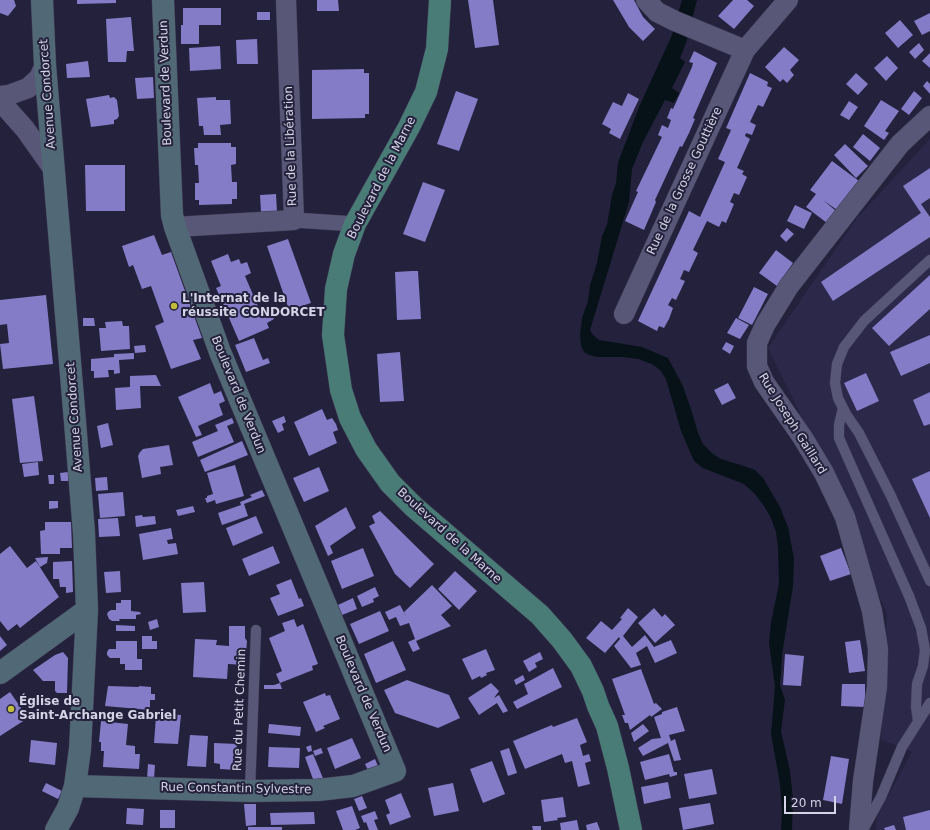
<!DOCTYPE html>
<meta charset="utf-8">
<style>
body{margin:0}
#map{position:relative;width:930px;height:830px;overflow:hidden;background:#24213d;font-family:"DejaVu Sans",sans-serif}
canvas{display:block}
.scale{position:absolute;left:784px;top:796px;width:52px;height:18px;box-sizing:border-box;border:2px solid #d4d4e6;border-top:0;padding-left:5px;font-size:12px;line-height:14px;white-space:nowrap;color:#d4d4e6;-webkit-text-stroke:3px #24213d;paint-order:stroke}
</style>
<div id="map">
<canvas width="930" height="830"></canvas>
<div class="scale">20 m</div>
</div>
<script>
const context = document.querySelector('canvas').getContext('2d');
context.lineJoin = 'round';
function paint(path, color) { context.fillStyle = color; context.fill(path, 'evenodd'); }
const shape = rows => new Path2D(rows.map(r => 'M' + r).join(''));
function trace(path, color, width, dash) { context.strokeStyle = color; context.lineWidth = width; context.lineCap = dash ? 'butt' : 'round'; context.setLineDash(dash || []); context.stroke(path); }
function write(font, color, halo, rows, align = 'center') {
  context.font = font + ' "DejaVu Sans",sans-serif'; context.lineWidth = 4; context.setLineDash([]); context.textBaseline = 'middle'; context.strokeStyle = halo; context.fillStyle = color; for (const [text, x, y, turn = 0] of rows) {
    context.save(); context.translate(x, y); context.rotate((+turn || 0) * Math.PI / 180); context.textAlign = isNaN(turn) ? turn : align; if (halo) context.strokeText(text, 0, 0); context.fillText(text, 0, 0); context.restore();
  }
}
paint(shape([
 [930,139,930,830,876,830,877,816,912,752,902,747,881,740,887,614,796,405,768,348,857,218]
]), '#2c284a');
paint(shape([
 [682,0,697,0,686,43,680,58,685,62,672,88,679,93,674,103,665,100,643,142,632,169,629,202,590,330,593,335,599,340,642,347,668,358,682,384,691,409,698,433,703,444,713,454,721,459,744,466,755,470,763,478,780,507,788,527,794,559,793,586,782,655,780,685,785,700,781,731,790,771,793,799,792,830,781,830,782,813,780,784,771,734,775,686,769,643,771,622,779,584,778,548,776,532,771,518,764,506,755,494,744,484,703,468,694,461,681,431,666,379,660,370,652,364,638,359,623,357,597,357,589,355,584,352,581,346,580,335,582,318,588,301,590,285,597,263,602,236,607,225,612,195,616,183,618,163,639,107,672,35]
]), '#061218');
paint(shape([
 [0,0,14,0,16,6,8,16,0,13],
 [77,0,116,0,116,3,77,4],
 [317,0,338,0,339,11,317,11],
 [468,0,493,0,499,45,475,48],
 [613,0,634,0,643,17,655,29,643,41,629,27],
 [733,0,747,0,754,6,734,29,718,16],
 [183,8,221,8,221,25,199,25,199,44,181,44,181,25,183,25],
 [257,12,270,12,270,20,257,20],
 [930,13,930,31,922,35,914,21],
 [131,17,134,51,127,51,126,62,108,62,106,19],
 [900,20,913,35,898,48,885,33],
 [257,39,258,64,237,64,236,40],
 [919,43,924,50,915,59,909,52],
 [220,46,221,69,190,71,189,48],
 [784,47,799,60,790,70,794,75,787,83,783,79,780,82,765,67],
 [694,51,717,63,693,118,695,119,689,133,682,147,680,146,655,200,656,202,644,230,625,221,638,192,636,191,662,137,658,135,662,125,668,128,671,120,667,118,671,108,673,109,692,67,693,63,689,62],
 [930,53,930,68,922,61],
 [887,56,898,68,886,81,874,68],
 [88,61,90,77,67,78,66,64],
 [364,69,364,73,369,73,369,114,365,114,365,118,312,119,312,70],
 [750,73,768,82,767,86,772,88,763,107,758,105,750,122,756,125,752,135,746,133,745,136,750,139,737,168,744,171,742,174,747,177,739,195,734,193,730,202,734,204,726,223,722,221,719,227,707,221,693,250,698,253,689,272,684,270,680,279,685,281,676,300,672,298,668,305,673,308,669,319,664,328,659,326,657,331,638,321,689,211,700,217,725,162,718,159,731,130,726,128],
 [856,73,868,84,858,95,846,84],
 [153,77,154,98,137,99,135,78],
 [927,81,930,84,930,94,923,86],
 [456,91,478,99,459,151,437,144],
 [914,91,922,98,909,115,901,109],
 [628,93,639,99,620,139,609,133,611,129,602,124,613,102,622,106],
 [109,95,110,98,114,97,117,100,119,116,117,119,114,120,114,124,91,127,86,99],
 [216,97,216,100,230,100,231,124,220,125,221,135,204,135,203,126,199,126,197,98],
 [881,100,899,111,885,131,889,133,884,140,864,126],
 [849,101,858,107,849,120,840,115],
 [863,134,880,148,870,161,853,147],
 [198,143,231,143,231,147,236,147,236,164,231,165,232,182,237,182,237,199,232,199,232,204,199,205,199,200,195,200,195,183,199,183,198,165,195,165,194,148,198,148],
 [845,144,868,166,856,178,834,155],
 [832,161,859,181,837,210,823,200,836,211,827,223,806,207,816,194,810,190],
 [85,165,125,165,125,211,86,211],
 [930,168,930,198,921,204,930,217,930,237,833,301,821,282,921,213,903,186],
 [423,182,445,190,425,242,403,234],
 [276,194,277,212,261,212,260,195],
 [795,205,812,213,804,229,787,221],
 [787,228,794,234,786,242,780,236],
 [154,235,162,255,171,252,202,338,193,340,201,359,171,369,155,326,164,322,151,286,142,289,133,265,129,267,122,246],
 [288,239,311,303,289,310,267,246],
 [776,250,793,263,777,286,759,273],
 [228,254,231,262,239,259,241,264,247,262,251,273,245,276,263,318,276,313,277,315,273,317,274,319,267,323,269,328,239,341,216,288,221,286,211,261],
 [412,271,418,271,421,319,397,320,395,272],
 [930,275,930,309,889,346,872,328],
 [754,287,768,294,752,325,738,318],
 [46,295,53,364,3,369,0,344,9,343,7,324,0,325,0,300],
 [83,318,94,318,95,326,83,326],
 [736,318,749,325,740,339,727,333],
 [122,321,123,326,129,326,130,349,101,351,99,328,106,328,105,322],
 [930,335,930,363,901,376,890,352],
 [254,338,263,360,268,358,270,363,246,372,235,345],
 [726,342,734,346,730,354,722,349],
 [145,345,146,352,135,353,134,346],
 [400,352,404,401,380,402,377,354],
 [134,353,134,359,119,360,120,373,114,374,114,370,108,370,109,377,94,378,94,371,91,371,91,359,114,357,114,354],
 [866,373,879,401,857,411,844,383],
 [156,375,161,386,140,386,141,408,116,410,115,388,130,387,130,376],
 [210,383,214,394,221,391,225,401,219,404,223,415,198,426,202,435,196,437,178,397],
 [728,383,736,398,722,405,714,390],
 [930,392,930,424,924,426,913,400],
 [34,396,43,461,20,463,12,399],
 [322,409,327,420,332,418,336,424,338,430,333,432,337,443,309,456,294,422],
 [284,416,286,422,282,424,284,430,278,433,272,421],
 [232,418,234,423,227,426,234,442,198,457,192,442,218,431,215,425],
 [108,423,113,445,101,448,97,426],
 [242,441,248,455,205,472,200,460],
 [169,445,173,465,160,467,161,474,142,478,138,456,140,452,143,449],
 [38,462,39,475,24,477,22,464],
 [235,465,244,496,216,504,215,500,207,503,205,498,207,498,207,496,213,494,207,473],
 [319,467,329,491,304,502,293,478],
 [930,471,930,518,912,479],
 [68,472,68,481,61,481,60,473],
 [48,475,54,475,54,484,49,484],
 [107,477,108,490,96,491,95,478],
 [262,490,265,496,244,504,248,516,222,525,218,513,241,505,240,502,252,497,250,495],
 [123,492,125,516,100,518,98,494],
 [49,501,58,501,58,508,49,509],
 [193,506,195,512,178,516,176,510],
 [346,507,356,528,330,546,333,553,328,556,315,526],
 [380,511,434,564,410,588,395,574,369,526,375,523,372,516],
 [142,515,143,517,155,516,156,524,136,527,135,516],
 [256,516,263,533,233,546,226,528],
 [118,518,120,536,99,537,98,519],
 [45,522,71,522,72,548,60,548,60,554,41,554,40,531,45,530],
 [171,528,173,539,167,540,168,544,176,543,178,554,143,560,139,534],
 [10,546,27,568,36,561,59,597,20,628,17,624,8,631,0,621,0,554],
 [273,546,280,563,249,576,242,559],
 [363,548,374,576,342,589,331,561],
 [841,548,851,574,830,581,820,556],
 [48,557,47,563,40,567,35,558],
 [72,561,73,592,66,593,66,587,60,587,59,579,53,579,53,562],
 [120,571,121,592,106,593,104,572],
 [455,571,477,591,459,610,438,589],
 [291,579,299,599,301,598,304,606,278,616,270,598,280,594,276,585],
 [204,582,206,612,183,613,181,583],
 [432,585,452,606,441,615,451,626,416,641,420,649,413,652,408,642,415,639,409,623,400,626,396,617,389,620,385,612,400,605,407,618,404,612],
 [375,587,379,596,373,599,374,602,362,607,357,596],
 [353,598,357,609,342,615,338,605],
 [121,600,131,600,131,611,140,612,141,614,136,615,136,619,119,619,120,621,112,621,109,619,107,614,108,612,111,610,116,610,116,603,121,603],
 [628,608,638,617,623,636,632,647,645,635,654,647,671,640,677,653,655,663,647,646,636,653,641,665,631,668,614,646,620,639,619,637,605,653,586,638,601,621,612,630,622,619,620,618],
 [654,608,662,617,665,614,675,625,655,643,638,623],
 [380,611,389,631,359,644,350,624],
 [157,619,159,627,150,630,148,622],
 [294,619,297,627,303,624,318,664,312,666,313,670,280,683,276,674,282,671,269,638,285,631,282,623],
 [116,625,135,626,135,631,116,631],
 [229,626,245,626,245,638,247,641,245,665,228,664,227,679,193,677,195,639,217,640,216,645,229,646],
 [0,636,7,645,0,651],
 [142,636,152,636,152,641,157,641,157,649,142,649],
 [860,640,865,671,849,673,845,642],
 [116,641,137,641,137,659,142,659,142,670,125,670,125,664,120,664,120,658,110,658,107,655,107,652,109,649,116,649],
 [393,641,406,670,376,683,364,654],
 [486,649,495,670,486,673,487,675,481,678,480,676,472,680,462,659],
 [63,652,68,658,67,693,57,693,55,691,55,681,43,681,33,670,55,655],
 [540,652,543,659,535,663,537,667,529,672,523,661],
 [785,654,804,656,801,686,783,685],
 [553,668,562,687,517,709,513,702,528,694,524,684],
 [641,669,654,704,656,703,662,709,651,717,650,715,630,730,628,723,625,723,622,715,625,715,612,679],
 [523,675,525,680,516,685,514,680],
 [407,680,449,695,460,718,438,728,395,713,384,690],
 [280,683,282,689,264,689,264,685,274,685],
 [491,683,499,691,494,698,499,695,508,711,503,713,497,703,479,715,468,698],
 [842,684,865,684,865,707,841,706],
 [108,686,139,687,139,686,151,687,151,694,155,694,155,700,150,700,150,710,105,706],
 [10,692,28,718,0,736,0,699],
 [325,693,326,696,330,695,340,719,323,726,325,728,316,732,303,702],
 [677,707,685,731,669,735,671,741,675,739,681,760,674,761,668,743,643,756,638,748,652,739,661,738,654,717,662,714,662,712],
 [163,714,181,715,178,744,154,743,156,716,162,716],
 [577,718,587,742,580,745,583,756,589,754,591,761,585,763,590,784,578,787,572,761,565,763,562,754,525,769,513,741,552,725,553,727],
 [101,721,128,724,126,745,135,746,135,754,140,754,139,769,103,767,104,751,101,751,101,742,99,742],
 [269,724,301,727,300,736,268,733],
 [643,724,649,731,634,742,631,733],
 [190,735,208,736,206,767,187,766],
 [352,738,361,758,335,769,327,748],
 [31,740,57,743,55,765,29,762],
 [214,743,237,744,236,770,220,769,220,764,214,763],
 [311,745,312,751,308,752,306,747],
 [269,747,300,748,299,768,268,767],
 [321,748,323,753,315,756,313,751],
 [509,748,517,773,508,776,500,751],
 [313,754,325,783,314,782,305,757],
 [669,754,674,772,677,772,677,775,670,777,669,774,645,780,640,762],
 [831,756,849,759,842,804,823,800],
 [375,759,378,766,368,770,365,764],
 [492,761,505,794,483,803,470,769],
 [148,764,155,765,154,779,147,779],
 [712,769,717,794,689,799,684,774],
 [668,782,671,798,644,804,641,787],
 [46,783,62,791,58,799,42,791],
 [453,783,459,811,434,816,428,788],
 [401,793,411,817,390,825,386,815,390,813,385,800],
 [362,796,367,808,359,811,354,799],
 [563,797,566,817,557,818,558,820,544,822,541,800],
 [710,803,714,824,683,830,679,808],
 [244,804,256,804,256,825,246,826],
 [352,806,360,828,355,830,343,830,336,811],
 [127,808,144,809,143,825,126,824],
 [160,810,175,810,175,828,160,828],
 [930,810,930,830,906,830,903,817],
 [375,811,378,819,374,820,378,830,369,830,366,822,364,823,361,816],
 [314,812,315,824,271,825,270,813],
 [577,820,579,830,561,830,560,823],
 [597,822,600,830,587,830,586,825],
 [894,825,896,830,885,830,884,828],
 [532,826,541,826,541,830,533,830],
 [248,827,282,827,282,830,248,830]
]), '#847cc6');
const service = shape([
 [930,260,864,321,844,347,837,364,835,383,838,398,846,414,859,433,891,496,930,581],
 [843,408,839,425,839,438,909,596,921,628,925,650,923,666,917,684,916,707,918,721],
 [250,791,256,630],
 [864,828,881,797,902,747,930,703]
]);
const pedestrian = shape([
 [294,220,355,224]
]);
const minor = shape([
 [646,0,657,12,675,21,745,50],
 [0,96,9,95,28,88,39,78,45,65],
 [0,101,25,129,54,170],
 [175,227,294,220,286,0],
 [624,314,745,50,788,0],
 [859,830,863,781,877,687,878,649,872,611,845,517,824,473,803,438,764,382,757,366,757,343,765,325,789,286,900,144,930,116]
]);
const secondary = shape([
 [42,0,45,65,75,422,84,533,87,610,80,749,75,786,68,808,56,830],
 [0,673,87,610],
 [75,786,250,791,318,790,353,786,395,771,220,352,175,227,172,215,163,0]
]);
const primary = shape([
 [440,0,437,49,426,92,409,127,355,224,344,254,336,289,333,335,341,390,350,418,366,449,390,483,414,507,540,615,562,640,581,666,593,691,598,706,607,726,618,768,631,830]
]);
trace(service, '#3e3a52', 11);
trace(pedestrian, '#3e3a52', 16);
trace(minor, '#3e3a52', 21);
trace(secondary, '#3e3a52', 23);
trace(primary, '#3e3a52', 23);
trace(service, '#595777', 10);
trace(pedestrian, '#595777', 15);
trace(minor, '#595777', 20);
trace(secondary, '#516977', 22);
trace(primary, '#497c76', 22);
for (const [x, y, r, color] of [
 [174,306,4,"#c2bd3f"],
 [11,709,4,"#c2bd3f"]
]) { const dot = new Path2D(); dot.arc(x, y, r, 0, 2 * Math.PI); context.fillStyle = color; context.fill(dot); trace(dot, '#24213d', 1.5); }
write('12px', '#d4d4e6', '#24213d', [
 ["Boulevard de Verdun",166,83,-92],
 ["Avenue Condorcet",48,94,-94],
 ["Rue de la Libération",291,146,-92],
 ["Boulevard de la Marne",382,178,-63],
 ["Rue de la Grosse Gouttière",685,181,-65],
 ["Boulevard de Verdun",238,395,68],
 ["Avenue Condorcet",75,417,-94],
 ["Rue Joseph Gaillard",792,424,58],
 ["Boulevard de la Marne",449,536,42],
 ["Boulevard de Verdun",363,694,67],
 ["Rue du Petit Chemin",240,710,-88],
 ["Rue Constantin Sylvestre",236,789,1]
]);
write('bold 12px', '#d4d4e6', '#24213d', [
 ["L'Internat de la",182,299],
 ["réussite CONDORCET",182,313],
 ["Église de",19,702],
 ["Saint-Archange Gabriel",19,716]
], 'left');
</script>
